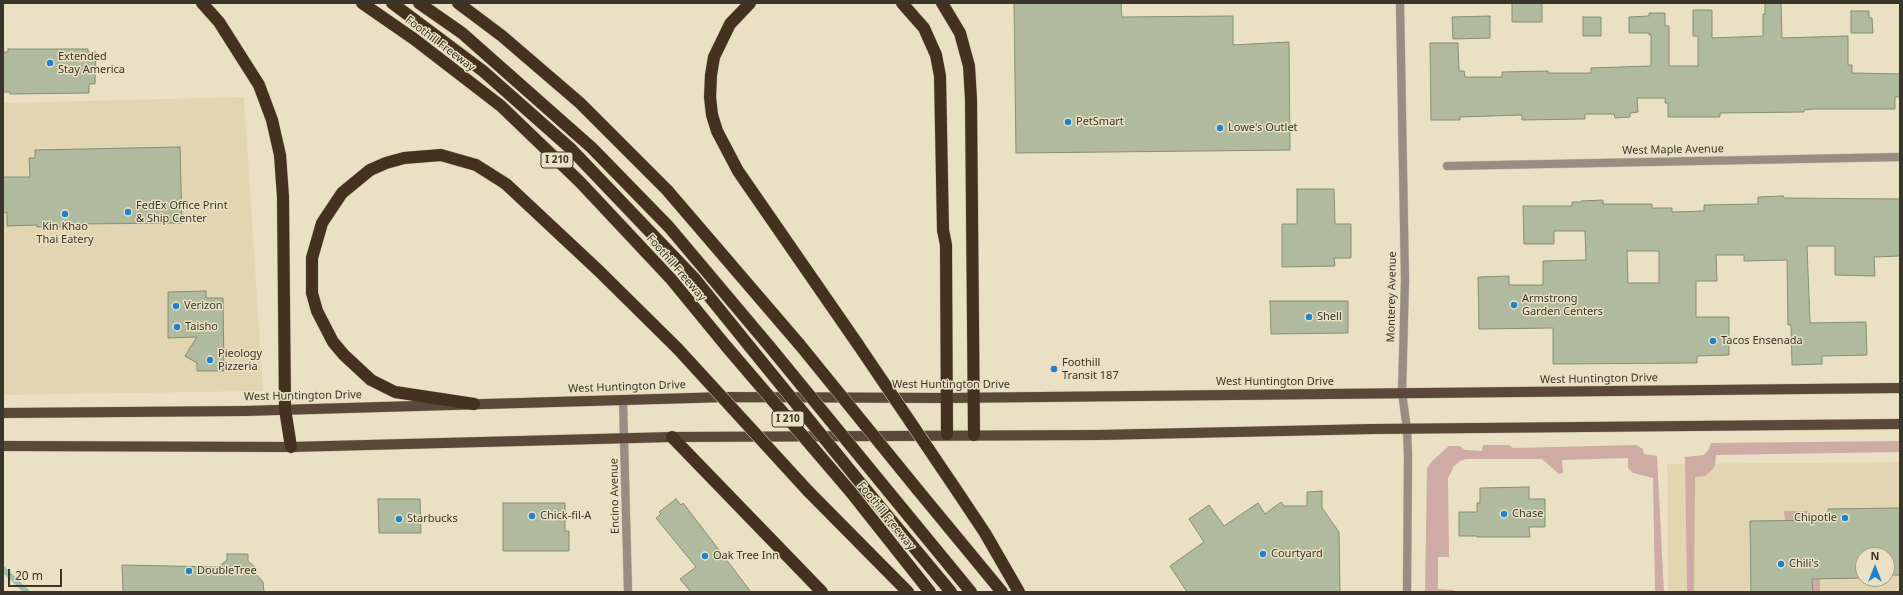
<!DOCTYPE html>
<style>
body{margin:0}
#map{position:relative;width:1903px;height:595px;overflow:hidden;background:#eae1c4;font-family:"Noto Sans",sans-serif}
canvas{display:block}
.frame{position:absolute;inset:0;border:4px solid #39352a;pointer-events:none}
.north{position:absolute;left:1855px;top:547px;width:40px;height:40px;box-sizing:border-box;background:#eae1c4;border:1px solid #a39c86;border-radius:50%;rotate:0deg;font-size:11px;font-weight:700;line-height:16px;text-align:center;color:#39352a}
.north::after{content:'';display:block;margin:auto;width:14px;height:18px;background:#1d83ce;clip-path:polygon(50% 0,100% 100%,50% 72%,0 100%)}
.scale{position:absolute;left:8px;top:569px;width:54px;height:18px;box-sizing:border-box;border:2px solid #39352a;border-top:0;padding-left:5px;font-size:12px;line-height:14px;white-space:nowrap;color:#39352a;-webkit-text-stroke:3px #eae1c4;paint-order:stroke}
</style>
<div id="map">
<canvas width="1903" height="595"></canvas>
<div class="frame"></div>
<div class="north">N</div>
<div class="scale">20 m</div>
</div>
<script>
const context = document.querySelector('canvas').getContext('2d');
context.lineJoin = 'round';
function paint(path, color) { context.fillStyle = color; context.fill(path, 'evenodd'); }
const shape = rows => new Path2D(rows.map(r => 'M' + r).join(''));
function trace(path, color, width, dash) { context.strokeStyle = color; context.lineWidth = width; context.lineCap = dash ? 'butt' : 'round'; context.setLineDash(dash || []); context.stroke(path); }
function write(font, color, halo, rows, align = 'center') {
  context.font = font + ' "Noto Sans",sans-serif'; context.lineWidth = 3; context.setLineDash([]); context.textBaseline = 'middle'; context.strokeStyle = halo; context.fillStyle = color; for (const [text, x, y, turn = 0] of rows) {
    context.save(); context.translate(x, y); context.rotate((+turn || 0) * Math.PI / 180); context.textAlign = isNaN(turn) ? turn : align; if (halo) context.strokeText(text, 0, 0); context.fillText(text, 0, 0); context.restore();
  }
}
paint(shape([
 [244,97,263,391,3,395,3,103],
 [1900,462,1900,592,1668,592,1667,464],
 [1863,555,1887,555,1887,579,1863,579]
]), '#e2d6b2');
paint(shape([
 [1900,441,1900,452,1716,455,1715,466,1710,472,1705,476,1695,477,1694,592,1687,592,1685,457,1704,455,1709,449,1711,443],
 [1483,445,1509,445,1513,448,1636,445,1643,449,1644,454,1657,456,1664,592,1655,592,1653,478,1633,473,1628,468,1628,458,1562,460,1563,473,1559,474,1542,459,1466,459,1460,461,1454,466,1448,478,1449,557,1438,557,1438,589,1454,590,1454,592,1425,592,1427,468,1432,461,1449,446,1460,446,1465,450,1482,451],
 [1784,511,1807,511,1814,514,1820,524,1820,592,1813,592,1811,521,1785,521]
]), '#ceaba4');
trace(shape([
 [3,569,27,592]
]), '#9dc1a8', 5.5);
const building = shape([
 [1014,3,1121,3,1122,17,1233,16,1233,45,1289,42,1290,150,1016,153,1014,3],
 [1512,3,1542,3,1542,22,1512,22,1512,3],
 [1765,3,1781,3,1782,38,1848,36,1848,65,1852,65,1852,73,1900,74,1900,97,1895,97,1895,109,1813,109,1804,110,1804,112,1720,113,1720,117,1668,117,1668,103,1665,103,1665,98,1637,98,1638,112,1630,113,1630,117,1615,118,1614,114,1585,114,1585,119,1522,120,1522,115,1460,117,1460,120,1431,120,1430,43,1458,43,1459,71,1464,71,1465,77,1502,77,1502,72,1548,71,1548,73,1591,73,1591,68,1651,66,1651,35,1649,35,1649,33,1629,33,1629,17,1649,16,1649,13,1665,13,1665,26,1669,26,1669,66,1698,66,1698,36,1693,36,1693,10,1712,10,1712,38,1763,36,1763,14,1765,14,1765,3],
 [1851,11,1869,11,1869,18,1872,18,1873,33,1851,33,1851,11],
 [1490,16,1490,38,1453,39,1452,17,1490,16],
 [1583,17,1601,17,1601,36,1583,36,1583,17],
 [8,49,88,49,88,52,96,52,95,84,89,84,89,93,10,94,10,92,3,92,3,52,8,52,8,49],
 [180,147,182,223,78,224,78,227,37,227,37,225,7,226,7,212,3,213,3,177,30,177,29,158,35,158,35,150,180,147],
 [1297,189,1334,189,1335,224,1351,224,1351,258,1334,258,1335,266,1282,267,1282,224,1297,224,1297,189],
 [1783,196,1784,198,1900,199,1900,256,1874,257,1875,276,1835,275,1835,246,1807,246,1810,323,1866,322,1867,355,1822,356,1822,364,1792,365,1791,325,1788,325,1787,260,1744,261,1744,255,1716,255,1717,281,1696,281,1696,317,1729,317,1729,355,1697,356,1697,363,1553,364,1553,328,1479,329,1478,277,1509,276,1509,285,1543,285,1543,261,1586,260,1585,231,1554,231,1554,244,1524,244,1523,206,1572,206,1572,202,1581,202,1581,201,1603,200,1603,204,1652,204,1652,208,1672,208,1672,212,1704,211,1704,205,1758,204,1758,197,1783,196],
 [1627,251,1659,251,1659,283,1628,283,1627,251],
 [206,291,206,298,223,298,224,371,197,371,197,363,185,356,197,337,168,338,168,292,206,291],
 [1270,301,1348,301,1348,333,1271,334,1270,301],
 [1529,487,1529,499,1545,499,1545,527,1529,527,1530,537,1477,537,1477,536,1459,536,1459,512,1477,512,1477,503,1480,503,1480,488,1529,487],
 [1322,491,1322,508,1339,532,1340,592,1187,592,1170,566,1204,542,1189,519,1209,505,1224,526,1258,503,1265,514,1281,502,1284,506,1307,506,1307,492,1322,491],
 [378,499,420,499,421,533,379,533,378,499],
 [676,499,681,505,683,503,703,529,751,592,691,592,680,579,696,567,656,518,661,514,659,512,676,499],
 [503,503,565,503,565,531,569,531,569,551,503,551,503,503],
 [1900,508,1900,575,1887,575,1887,555,1863,555,1863,578,1812,579,1813,592,1751,592,1750,521,1828,520,1828,509,1900,508],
 [227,554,248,554,248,561,256,568,256,574,263,582,264,592,123,592,122,565,218,567,227,560,227,554]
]);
paint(building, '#b0ba9e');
trace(building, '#858e74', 1);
const street = shape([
 [1400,3,1405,280,1402,393,1407,429,1408,457,1407,592],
 [1447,166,1900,157],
 [623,400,628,592]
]);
const primary = shape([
 [3,413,244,411,727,397,946,398,1900,388],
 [3,446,291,447,672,437,1098,435,1373,429,1900,424]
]);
const highway = shape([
 [202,3,219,22,259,85,272,120,280,155,283,197,285,409,291,447],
 [362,3,414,39,501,106,580,182,671,279,726,346],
 [392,3,483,71,570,148,695,279,750,347],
 [419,3,462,33,592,148,669,227,770,347],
 [458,3,502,36,580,103,667,190,800,345],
 [750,3,730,24,714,57,711,75,710,97,712,115,717,131,738,171,859,346],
 [902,3,924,28,936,55,940,76,943,230,946,245,947,434],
 [942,3,960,33,969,66,971,99,974,435],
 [474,404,395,392,371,380,344,355,333,342,317,311,312,293,312,258,322,223,342,193,370,170,386,163,404,158,441,155,476,165,506,184,599,271,678,349],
 [672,437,822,592],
 [955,488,985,533,1019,592],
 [917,489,1002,592],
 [808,491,908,592],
 [850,491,930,592],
 [867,491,951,592],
 [888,491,971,592]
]);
trace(street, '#c7bfa5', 9);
trace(primary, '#c7bfa5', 11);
trace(highway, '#c7bfa5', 13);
trace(street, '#978d84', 8);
trace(primary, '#5a4839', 10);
trace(highway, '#44311f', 12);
const highwayBridge = shape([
 [800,345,917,489],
 [726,346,850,491],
 [859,346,955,488],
 [750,347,867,491],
 [770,347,888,491],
 [678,349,808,491]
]);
trace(highwayBridge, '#c7bfa5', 13, []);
trace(highwayBridge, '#44311f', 12);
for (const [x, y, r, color] of [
 [50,63,4,"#1d83ce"],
 [1068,122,4,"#1d83ce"],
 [1220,128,4,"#1d83ce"],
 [128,212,4,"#1d83ce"],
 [65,214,4,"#1d83ce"],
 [1514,305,4,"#1d83ce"],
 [176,306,4,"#1d83ce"],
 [1309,317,4,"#1d83ce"],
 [177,327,4,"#1d83ce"],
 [1713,341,4,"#1d83ce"],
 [210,360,4,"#1d83ce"],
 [1054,369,4,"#1d83ce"],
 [1504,514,4,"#1d83ce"],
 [532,516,4,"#1d83ce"],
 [1845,518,4,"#1d83ce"],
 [399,519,4,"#1d83ce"],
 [1263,554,4,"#1d83ce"],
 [705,556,4,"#1d83ce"],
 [1781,564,4,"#1d83ce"],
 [189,571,4,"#1d83ce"]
]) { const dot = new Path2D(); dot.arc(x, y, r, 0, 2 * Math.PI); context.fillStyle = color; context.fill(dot); trace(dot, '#eae1c4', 1.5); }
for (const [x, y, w] of [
 [557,160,32],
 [788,419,32]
]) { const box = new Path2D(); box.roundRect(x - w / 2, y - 8, w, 16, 3); context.fillStyle = '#eae1c4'; context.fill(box); trace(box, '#39352a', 1); }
write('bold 10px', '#39352a', null, [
 ["I 210",557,160],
 ["I 210",788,419]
]);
write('11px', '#39352a', '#eae1c4', [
 ["Foothill Freeway",440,44,37],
 ["West Maple Avenue",1673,150,-1],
 ["Foothill Freeway",676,268,49],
 ["Monterey Avenue",1392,297,-89],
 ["West Huntington Drive",1599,379,-1],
 ["West Huntington Drive",1275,382],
 ["West Huntington Drive",951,385],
 ["West Huntington Drive",627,387,-2],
 ["West Huntington Drive",303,396,-1],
 ["Encino Avenue",615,496,-91],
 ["Foothill Freeway",886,516,51]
]);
write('11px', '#39352a', '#eae1c4', [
 ["Extended",58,57],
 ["Stay America",58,70],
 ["PetSmart",1076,122],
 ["Lowe's Outlet",1228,128],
 ["FedEx Office Print",136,206],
 ["& Ship Center",136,219],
 ["Kin Khao",65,227,"center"],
 ["Thai Eatery",65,240,"center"],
 ["Armstrong",1522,299],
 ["Garden Centers",1522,312],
 ["Verizon",184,306],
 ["Shell",1317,317],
 ["Taisho",185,327],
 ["Tacos Ensenada",1721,341],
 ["Pieology",218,354],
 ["Pizzeria",218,367],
 ["Foothill",1062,363],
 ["Transit 187",1062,376],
 ["Chase",1512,514],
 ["Chick-fil-A",540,516],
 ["Chipotle",1837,518,"right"],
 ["Starbucks",407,519],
 ["Courtyard",1271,554],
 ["Oak Tree Inn",713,556],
 ["Chili's",1789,564],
 ["DoubleTree",197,571]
], 'left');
</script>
